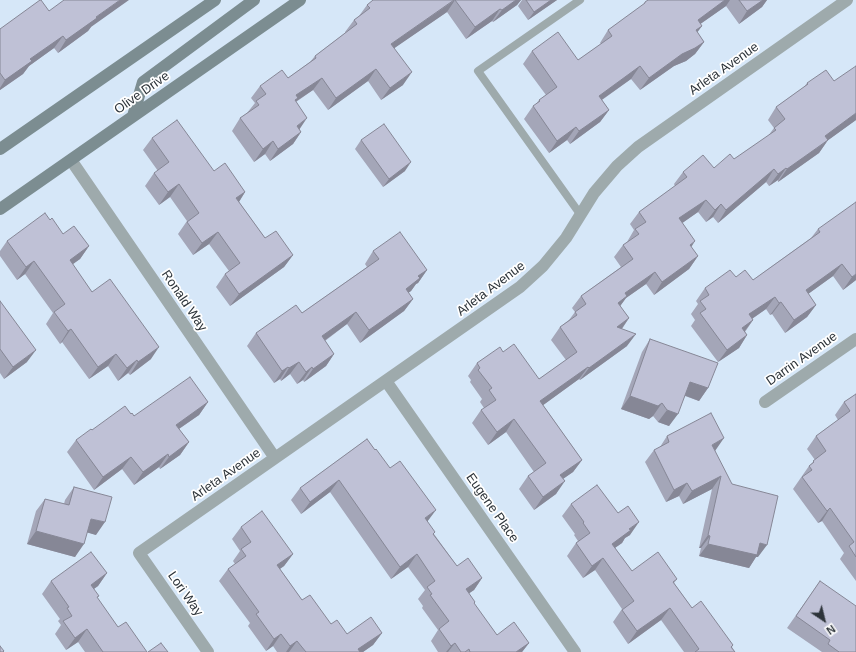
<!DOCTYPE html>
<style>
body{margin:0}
#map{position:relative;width:856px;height:652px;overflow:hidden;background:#d6e7f8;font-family:Helvetica,sans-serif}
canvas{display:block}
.north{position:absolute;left:804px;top:600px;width:40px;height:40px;-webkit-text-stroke:3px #fff;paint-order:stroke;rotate:145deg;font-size:11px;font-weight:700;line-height:16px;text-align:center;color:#2d343a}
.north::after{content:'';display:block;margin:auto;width:14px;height:18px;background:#2d343a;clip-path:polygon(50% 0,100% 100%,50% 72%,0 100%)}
</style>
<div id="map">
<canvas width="856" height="652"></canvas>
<div class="north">N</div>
</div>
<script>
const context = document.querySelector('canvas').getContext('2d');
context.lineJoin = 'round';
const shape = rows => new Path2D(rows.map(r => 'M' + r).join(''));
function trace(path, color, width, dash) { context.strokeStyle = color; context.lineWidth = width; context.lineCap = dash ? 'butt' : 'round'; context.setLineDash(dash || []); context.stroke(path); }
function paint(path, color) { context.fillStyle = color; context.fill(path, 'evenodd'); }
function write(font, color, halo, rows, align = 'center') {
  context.font = font + ' Helvetica,sans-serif'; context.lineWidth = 3.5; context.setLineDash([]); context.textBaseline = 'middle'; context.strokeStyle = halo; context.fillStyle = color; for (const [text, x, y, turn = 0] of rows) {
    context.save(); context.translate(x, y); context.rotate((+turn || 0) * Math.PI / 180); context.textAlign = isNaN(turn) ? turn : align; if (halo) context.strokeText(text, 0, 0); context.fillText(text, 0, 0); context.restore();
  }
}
trace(shape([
 [580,0,478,71,580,214]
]), '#9eaaac', 8);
trace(shape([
 [71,160,275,458],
 [386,381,575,652],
 [765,402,856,339],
 [208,652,139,553,520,287,543,266,566,238,594,193,617,166,638,147,847,0]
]), '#9eaaac', 12);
trace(shape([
 [133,116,143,82,254,0],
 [0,149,215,0],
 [0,209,300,0]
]), '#7c8d91', 12);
paint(shape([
 [373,0,521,0,517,5,493,22,492,21,466,39,447,12,394,48,403,85,381,100,368,81,328,110,313,90,296,102,299,129,301,132,293,144,270,161,265,154,254,162,232,131,240,118,247,113,255,103,251,98,260,86,288,78,310,62,315,56,345,33,345,32,354,20,359,16,367,5],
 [522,0,557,0,528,20,518,6],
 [648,0,767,0,762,7,739,24,726,6,700,24,702,26,697,32,704,42,695,54,686,61,674,66,640,90,631,79,602,100,609,110,600,122,570,144,567,140,549,153,524,119,533,106,536,104,539,100,546,95,523,64,532,51,578,60,601,44,600,43,608,30,642,6,645,2],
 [49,11,91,27,88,31,58,53,54,48,29,66,23,74,0,90,0,29],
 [807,83,856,120,828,140,819,153,778,182,778,180,769,186,766,182,718,223,713,217,706,222,698,212,682,223,691,247,698,256,689,269,654,295,646,284,626,298,620,306,629,318,622,329,627,346,580,380,579,379,543,405,582,460,573,472,563,479,556,494,534,510,519,489,528,476,534,472,506,432,488,445,472,423,481,410,484,408,480,402,482,399,470,382,471,380,468,376,477,363,503,352,539,379,566,360,551,340,560,327,569,320,575,312,572,308,581,296,621,267,614,257,623,245,627,242,634,230,630,224,639,212,675,186,674,184,683,172,714,168,734,159,768,136,774,128,768,120,776,107,804,87],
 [152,138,214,171,245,192,239,202,265,238,293,255,284,267,230,306,216,287,225,274,229,271,209,244,193,255,178,234,187,221,170,197,159,205,145,186,154,173,158,171,143,150],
 [361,140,405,171,383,187,355,149],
 [50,220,63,234,89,246,80,259,72,264,92,292,151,359,130,375,128,373,118,381,108,366,89,379,62,342,60,344,46,324,53,313,25,274,17,280,0,256,0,251,7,241],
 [818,229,856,280,843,290,833,276,808,294,816,305,807,317,785,333,772,314,770,315,766,309,752,319,753,320,745,332,747,335,739,348,718,362,691,326,695,320,691,314,698,304,696,301,705,288,736,277,753,280,811,238],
 [373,251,427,270,418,283,416,284,411,291,408,293,413,299,404,311,360,343,347,324,325,341,334,354,326,366,304,382,303,380,297,384,290,374,281,381,280,379,274,383,247,346,256,333,302,313,367,267,365,264],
 [0,301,27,362,4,379,0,373],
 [650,339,708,388,699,401,685,396,669,426,658,422,653,416,649,419,621,409,642,352],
 [856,394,856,581,840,559,844,553,822,521,818,523,793,489,809,466,815,460,807,449,816,436,838,420,835,415,844,402],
 [208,402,199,415,179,429,189,442,180,455,160,469,159,467,134,485,122,469,94,490,67,452,76,440,92,430,131,414,134,416],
 [667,436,715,451,758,557,756,557,749,568,699,556,701,548,699,548,712,489,683,504,679,496,666,502,645,462,654,450,660,447],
 [367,439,427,522,434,534,457,566,482,578,474,590,469,593,474,604,497,635,529,643,522,652,438,652,431,641,438,630,422,608,423,606,418,599,425,590,408,567,391,579,330,492,301,514,291,500,300,488],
 [74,487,96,535,87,532,75,557,27,544,36,511,45,499,64,504,65,500],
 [571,504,630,535,625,538,622,543,615,548,632,571,677,579,674,583,692,608,733,645,732,647,735,652,684,652,661,620,628,644,613,622,622,609,595,570,583,578,567,556,576,543,578,541,574,535,575,534,562,516],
 [241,527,293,554,284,566,280,569,302,600,331,624,347,634,382,633,373,645,363,652,277,652,273,646,266,651,248,626,250,623,219,581,228,569,235,564,233,561,240,551,232,539],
 [107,573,98,586,94,589,97,598,118,627,147,652,85,652,78,642,66,650,55,634,61,625,58,621,60,619,42,594,51,581],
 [820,581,856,652,822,652,787,628]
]), '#a4a6b8');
paint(shape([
 [120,0,129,0,91,27,88,31,58,53,66,40,96,17],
 [455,0,447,12,383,56,391,44],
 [516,0,521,0,517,5,493,22,502,10],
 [551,0,557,0,528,20,534,12],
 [725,0,730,0,726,6,689,32,698,20],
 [763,0,767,0,762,7,739,24,747,11],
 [500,9,492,21,466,39,475,27],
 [702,26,693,38,696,30],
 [63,36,54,48,29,66,23,74,0,90,0,88,5,80,30,59],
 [704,42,695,54,686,61,674,66,640,90,649,78,682,54],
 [640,66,631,79,590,108,599,96],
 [376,69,368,81,328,110,336,98],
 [412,72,403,85,381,100,390,88],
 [322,78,313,90,295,102,290,110,296,95],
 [609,110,600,122,570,144,579,131],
 [856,113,856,120,816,149,825,136],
 [307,118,299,130,297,126],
 [576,127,567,140,549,153,557,141],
 [301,132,293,144,270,161,278,149],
 [828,140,819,153,778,182,787,169],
 [273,141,265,154,254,162,263,149],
 [411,162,405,171,383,187,389,179],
 [786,168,778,180,769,186,778,174],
 [774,169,766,182,718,223,726,210],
 [179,184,170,197,159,205,168,192],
 [245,192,237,205,236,198],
 [706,200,698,212,671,231,679,218],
 [721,204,713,217,706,222,715,210],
 [218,232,209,244,193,255,202,243],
 [695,241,687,254,690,245],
 [89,246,80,259,61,273,70,260],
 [293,255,284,267,230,306,239,294],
 [698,256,689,269,654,295,662,282],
 [34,261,25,274,17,280,26,267],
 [842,264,833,276,797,302,806,290],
 [427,270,418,283,416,284,411,291,397,301,406,289,418,276],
 [655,272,646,284,626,298,618,309,609,315,625,293],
 [856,274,856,280,843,290,852,277],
 [775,297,766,309,740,327,749,314],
 [413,299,404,311,360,343,369,330],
 [781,302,772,314,770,315,779,303],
 [816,305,807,317,785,333,794,320],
 [356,312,347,324,313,349,322,336],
 [629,318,620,331,617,327],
 [753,320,744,332,742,328],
 [71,329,62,342,60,344,68,331],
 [636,334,627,346,580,380,589,368],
 [747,335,739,348,718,362,727,350],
 [159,347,151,359,130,375,138,362],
 [36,350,27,362,4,379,13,367],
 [116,354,108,366,89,379,98,367],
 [334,354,326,366,304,382,313,369],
 [137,360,128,373,118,381,127,368],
 [299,362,290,374,281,381,289,368],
 [288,367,280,379,274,383,282,371],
 [312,367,303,380,297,384,306,372],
 [588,367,579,379,531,414,540,401],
 [690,382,708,388,699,401,681,394],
 [630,396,662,403,653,416,649,419,621,409],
 [208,402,199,415,167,437,176,425],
 [667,410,678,414,669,426,658,422],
 [514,419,506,432,488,445,497,432],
 [724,438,715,451,703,457,712,445],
 [189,442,180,455,160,469,169,457],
 [168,454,159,467,134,485,143,472],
 [131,457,122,469,94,490,103,477],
 [582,460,573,472,551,487,560,475],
 [721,476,712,489,683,504,692,491],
 [339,480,330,492,301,514,310,502],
 [565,481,556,494,534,510,543,497],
 [687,483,679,496,666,502,674,490],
 [830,508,822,521,818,523,827,511],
 [436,510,427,522,425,518],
 [91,519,105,522,96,535,82,531],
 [639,522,630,535,625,538,622,543,603,556,612,544,629,529],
 [36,531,84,544,75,557,27,544],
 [708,535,710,536,701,548,699,548],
 [760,543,767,545,758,557,756,557,749,568,699,556,708,544],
 [293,554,284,566,268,577,277,565],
 [417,554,408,567,391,579,400,567],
 [603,558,595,570,583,578,592,566],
 [107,573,98,586,82,597,91,585],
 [482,578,474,590,458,601,466,589],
 [670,608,661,620,628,644,637,631],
 [87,629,78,642,66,650,75,638],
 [382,633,373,645,363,652,356,652,358,649],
 [281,634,273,646,266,651,274,639],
 [297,641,289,652,286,652,290,646],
 [455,643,448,652,446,652,451,646],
 [529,643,522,652,516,652]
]), '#868796');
const building = shape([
 [40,0,41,0,49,11,64,0,120,0,96,17,97,18,66,40,63,36,30,59,32,61,5,80,0,73,0,29,40,0],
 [373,0,454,0,391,44,412,72,390,88,376,69,336,98,322,78,296,95,298,98,295,100,307,118,297,126,301,132,278,149,273,141,263,149,240,118,259,105,256,101,266,94,260,86,282,70,288,78,316,58,315,56,357,24,354,20,370,8,367,5,373,0],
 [455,0,516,0,502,10,500,9,475,27,455,0],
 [526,0,551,0,534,12,526,0],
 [648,0,725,0,698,20,702,26,696,30,704,42,695,48,682,54,649,78,640,66,599,96,609,110,579,131,576,127,557,141,533,106,540,101,539,100,557,87,532,51,558,32,578,60,612,36,608,30,645,3,645,2,648,0],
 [739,0,763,0,747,11,739,0],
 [856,66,856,113,825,136,828,140,787,169,786,168,778,174,774,169,726,210,721,204,715,210,706,200,679,218,695,241,690,245,698,256,662,282,655,272,625,293,627,296,618,303,629,318,617,327,636,334,589,368,588,367,540,401,582,460,560,475,565,481,543,497,528,476,546,463,514,419,497,432,481,410,496,400,489,390,492,388,478,370,480,368,477,363,500,347,503,352,514,344,539,379,577,352,560,327,577,315,575,312,586,304,581,296,633,259,623,245,639,234,635,229,646,222,639,212,687,177,683,172,703,155,714,168,730,154,734,159,776,130,774,128,785,119,776,107,808,84,807,83,826,70,834,81,856,66],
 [177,120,214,171,225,163,245,192,236,198,265,238,276,231,293,255,239,294,225,274,240,263,218,232,202,243,187,222,199,213,179,184,168,192,154,173,169,162,152,138,177,120],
 [384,124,411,162,389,179,361,140,384,124],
 [856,202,856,274,852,277,842,264,806,290,816,305,794,320,781,302,779,303,775,297,749,314,753,320,742,328,747,335,727,350,700,313,706,309,700,301,709,295,705,288,730,270,736,277,745,270,753,280,820,232,818,229,856,202],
 [45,213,50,220,52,218,63,234,74,226,89,246,70,260,92,292,110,279,159,347,138,362,137,360,127,368,116,354,98,367,71,329,68,331,54,312,65,304,34,261,26,267,7,241,45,213],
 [400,232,427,270,418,276,420,278,406,289,413,299,369,330,356,312,322,336,334,354,313,369,312,367,306,372,299,362,289,368,288,367,282,371,256,333,296,305,302,313,379,259,373,251,400,232],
 [0,301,36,350,13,367,0,349,0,301],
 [650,339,718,363,708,388,690,382,678,414,667,410,662,403,658,406,630,396,650,339],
 [190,377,208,402,176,425,189,442,169,457,168,454,143,472,131,457,103,477,76,440,91,429,92,430,125,406,131,414,132,413,134,416,190,377],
 [856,394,856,557,849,546,854,542,830,508,827,511,802,477,812,470,809,466,814,462,813,461,826,451,816,436,850,411,844,402,856,394],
 [711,413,724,438,712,445,732,484,778,496,767,545,760,543,757,555,708,544,710,536,708,535,721,476,692,491,687,483,674,490,654,450,669,442,667,436,711,413],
 [367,439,375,450,376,449,390,468,400,461,436,510,425,518,435,532,433,534,457,566,468,558,482,578,466,589,475,602,474,603,497,635,514,622,529,643,516,652,470,652,469,649,465,652,461,652,455,643,451,646,439,629,449,621,430,595,432,594,427,587,435,581,417,554,400,567,339,480,310,502,300,488,367,439],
 [597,485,618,513,628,506,639,522,629,529,631,530,612,544,632,571,658,552,677,579,673,582,692,608,701,601,733,645,731,647,735,652,695,652,699,649,670,608,637,631,622,610,634,601,603,558,592,566,576,543,590,533,583,523,584,522,571,504,597,485],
 [74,487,112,497,105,522,91,519,84,544,36,531,45,499,69,505,74,487],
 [262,511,293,554,277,565,302,600,310,595,331,624,337,620,347,634,371,617,382,633,358,649,360,652,306,652,297,641,290,646,281,634,274,639,256,614,259,612,228,569,246,556,241,549,251,542,241,527,262,511],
 [91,552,107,573,91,585,99,596,97,597,118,627,126,622,147,652,103,652,87,629,75,638,63,621,72,616,67,608,69,607,51,581,91,552],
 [820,581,856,606,856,652,838,652,839,652,828,644,830,640,796,616,820,581],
 [161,643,168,652,148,652,161,643],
 [0,646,4,651,3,652,0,652,0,646]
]);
paint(building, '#bfc1d6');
trace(building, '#868796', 1);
write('13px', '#2d343a', '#fff', [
 ["Arleta Avenue",724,69,-35],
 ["Olive Drive",142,93,-35],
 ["Arleta Avenue",491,289,-37],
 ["Ronald Way",184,301,56],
 ["Darrin Avenue",802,359,-35],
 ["Arleta Avenue",226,475,-35],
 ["Eugene Place",492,508,55],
 ["Lori Way",185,594,55]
]);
</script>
